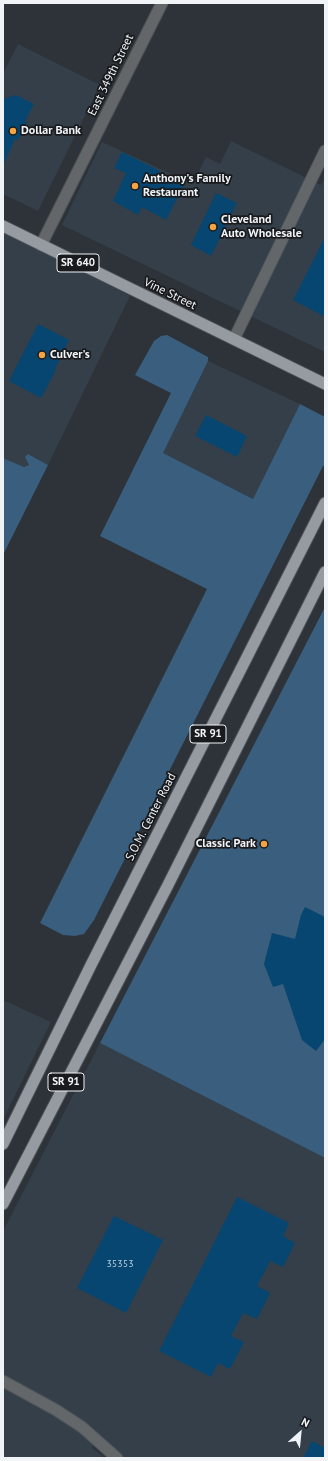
<!DOCTYPE html>
<style>
body{margin:0}
#map{position:relative;width:328px;height:1461px;overflow:hidden;background:#2d3338;font-family:"PT Sans",sans-serif}
canvas{display:block}
.frame{position:absolute;inset:0;border:4px solid #f0f4f7;pointer-events:none}
.north{position:absolute;left:280px;top:1413px;width:40px;height:40px;-webkit-text-stroke:3px #181a1d;paint-order:stroke;rotate:27deg;font-size:11px;font-weight:700;line-height:16px;text-align:center;color:#f0f4f7}
.north::after{content:'';display:block;margin:auto;width:14px;height:18px;background:#f0f4f7;clip-path:polygon(50% 0,100% 100%,50% 72%,0 100%)}
</style>
<div id="map">
<canvas width="328" height="1461"></canvas>
<div class="frame"></div>
<div class="north">N</div>
</div>
<script>
const context = document.querySelector('canvas').getContext('2d');
context.lineJoin = 'round';
function paint(path, color) { context.fillStyle = color; context.fill(path, 'evenodd'); }
const shape = rows => new Path2D(rows.map(r => 'M' + r).join(''));
function trace(path, color, width, dash) { context.strokeStyle = color; context.lineWidth = width; context.lineCap = dash ? 'butt' : 'round'; context.setLineDash(dash || []); context.stroke(path); }
function write(font, color, halo, rows, align = 'center') {
  context.font = font + ' "PT Sans",sans-serif'; context.lineWidth = 3.5; context.setLineDash([]); context.textBaseline = 'middle'; context.strokeStyle = halo; context.fillStyle = color; for (const [text, x, y, turn = 0] of rows) {
    context.save(); context.translate(x, y); context.rotate((+turn || 0) * Math.PI / 180); context.textAlign = isNaN(turn) ? turn : align; if (halo) context.strokeText(text, 0, 0); context.fillText(text, 0, 0); context.restore();
  }
}
paint(shape([
 [18,44,100,85,38,211,3,194,3,74],
 [231,141,321,185,325,179,325,352,62,225,102,142,193,184,206,157,220,164],
 [3,231,130,296,48,465,28,454,26,456,29,465,24,467,3,458],
 [208,361,300,404,253,499,162,453],
 [3,1000,51,1022,3,1120],
 [100,1043,325,1158,325,1458,124,1458,99,1434,92,1448,105,1458,3,1458,3,1231]
]), '#343f49');
paint(shape([
 [167,335,208,357,208,361,163,453,253,499,300,404,325,417,325,466,323,466,94,920,84,934,75,936,63,935,40,923,207,589,100,536,171,393,135,375,154,341,161,336],
 [28,454,48,465,3,555,3,458,24,467,29,465,25,457],
 [325,607,325,1158,100,1043]
]), '#395e7e');
paint(shape([
 [16,95,34,104,25,121,27,122,18,140,15,139,3,166,3,99],
 [122,152,160,171,159,172,184,185,166,220,142,207,138,215,113,201,126,173,114,168],
 [216,193,237,203,211,256,191,245],
 [325,237,325,317,293,300],
 [38,324,69,340,55,369,56,370,41,398,9,381],
 [206,415,247,436,237,457,195,436],
 [305,907,325,917,325,1039,316,1051,302,1040,283,984,273,987,264,964,272,933,295,939,301,915],
 [237,1197,289,1223,283,1236,295,1243,283,1267,270,1261,257,1286,270,1293,257,1319,243,1313,231,1336,244,1342,230,1369,218,1363,211,1377,159,1351],
 [114,1216,163,1240,126,1313,77,1288],
 [312,1441,325,1448,325,1458,303,1458]
]), '#064671');
const minor = shape([
 [41,245,162,3],
 [234,339,325,151]
]);
const tertiary = shape([
 [3,1381,56,1410,82,1427,117,1458]
]);
const primary = shape([
 [3,226,325,384],
 [3,1144,91,965,325,503],
 [3,1204,168,885,325,572]
]);
trace(minor, '#4c5257', 13);
trace(tertiary, '#4c5257', 13);
trace(primary, '#4c5257', 13);
trace(minor, '#64676a', 11);
trace(tertiary, '#64676a', 11);
trace(primary, '#959ba0', 11);
for (const [x, y, r, color] of [
 [13,131,4,"#f5a345"],
 [135,186,4,"#f5a345"],
 [213,227,4,"#f5a345"],
 [42,355,4,"#f5a345"],
 [264,844,4,"#f5a345"]
]) { const dot = new Path2D(); dot.arc(x, y, r, 0, 2 * Math.PI); context.fillStyle = color; context.fill(dot); trace(dot, '#181a1d', 1.5); }
write('10px', '#b6c8d6', null, [
 ["35353",120,1264]
]);
for (const [x, y, w] of [
 [78,263,42],
 [208,734,36],
 [66,1082,36]
]) { const box = new Path2D(); box.roundRect(x - w / 2, y - 9, w, 18, 3); context.fillStyle = '#181a1d'; context.fill(box); trace(box, '#f0f4f7', 1); }
write('bold 11px', '#f0f4f7', null, [
 ["SR 640",78,263],
 ["SR 91",208,734],
 ["SR 91",66,1082]
]);
write('12px', '#f0f4f7', '#181a1d', [
 ["East 349th Street",111,75,-64],
 ["Vine Street",170,294,26],
 ["S.O.M. Center Road",151,817,-63]
]);
write('bold 12px', '#f0f4f7', '#181a1d', [
 ["Dollar Bank",21,131],
 ["Anthony's Family",143,179],
 ["Restaurant",143,193],
 ["Cleveland",221,220],
 ["Auto Wholesale",221,234],
 ["Culver's",50,355],
 ["Classic Park",256,844,"right"]
], 'left');
</script>
